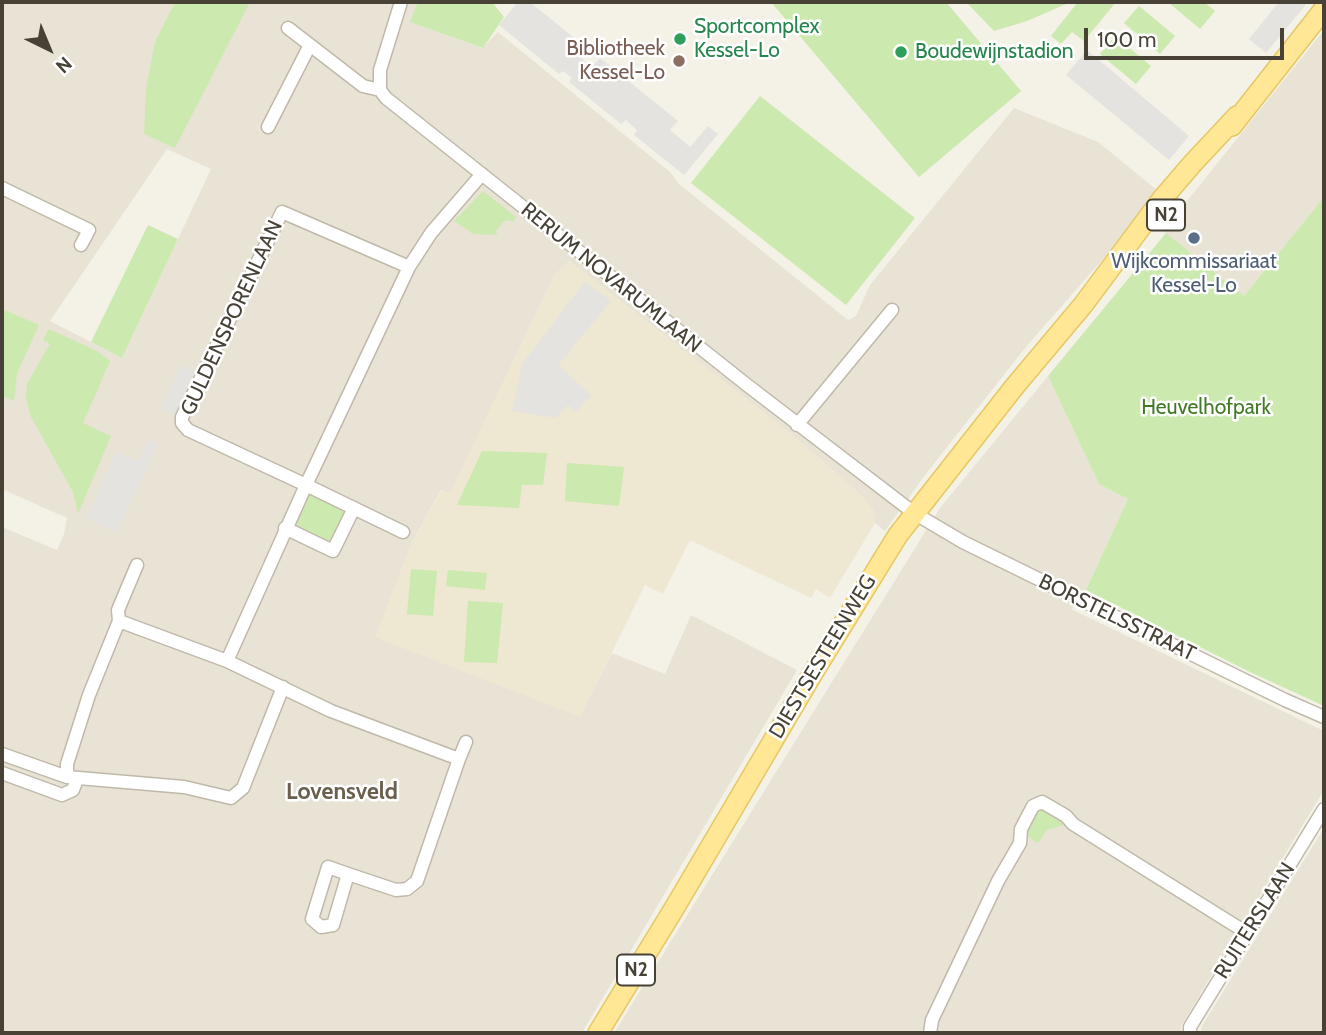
<!DOCTYPE html>
<style>
body{margin:0}
#map{position:relative;width:1326px;height:1035px;overflow:hidden;background:#f4f1e7;font-family:Cabin,sans-serif}
canvas{display:block}
.frame{position:absolute;inset:0;border:4px solid #484236;pointer-events:none}
.north{position:absolute;left:14px;top:14px;width:70px;height:70px;-webkit-text-stroke:5px #fff;paint-order:stroke;rotate:137deg;font-size:19px;font-weight:700;line-height:28px;text-align:center;color:#484236}
.north::after{content:'';display:block;margin:auto;width:24px;height:32px;background:#484236;clip-path:polygon(50% 0,100% 100%,50% 72%,0 100%)}
.scale{position:absolute;left:1084px;top:28px;width:200px;height:32px;box-sizing:border-box;border:4px solid #484236;border-top:0;padding-left:9px;font-size:21px;line-height:24px;white-space:nowrap;color:#484236;-webkit-text-stroke:5px #fff;paint-order:stroke}
</style>
<div id="map">
<canvas width="1326" height="1035"></canvas>
<div class="frame"></div>
<div class="north">N</div>
<div class="scale">100 m</div>
</div>
<script>
const context = document.querySelector('canvas').getContext('2d');
context.lineJoin = 'round';
function paint(path, color) { context.fillStyle = color; context.fill(path, 'evenodd'); }
const shape = rows => new Path2D(rows.map(r => 'M' + r).join(''));
function trace(path, color, width, dash) { context.strokeStyle = color; context.lineWidth = width; context.lineCap = dash ? 'butt' : 'round'; context.setLineDash(dash || []); context.stroke(path); }
function write(font, color, halo, rows, align = 'center') {
  context.font = font + ' Cabin,sans-serif'; context.lineWidth = 5; context.setLineDash([]); context.textBaseline = 'middle'; context.strokeStyle = halo; context.fillStyle = color; for (const [text, x, y, turn = 0] of rows) {
    context.save(); context.translate(x, y); context.rotate((+turn || 0) * Math.PI / 180); context.textAlign = isNaN(turn) ? turn : align; if (halo) context.strokeText(text, 0, 0); context.fillText(text, 0, 0); context.restore();
  }
}
paint(shape([
 [2,2,418,2,411,22,482,48,498,32,670,172,679,184,848,320,856,316,870,285,1014,108,1098,142,1158,191,1116,244,1025,348,925,475,885,531,875,523,873,510,862,496,792,435,569,261,554,276,450,494,441,490,412,542,376,637,580,716,612,653,665,674,691,615,797,670,582,1033,2,1033,2,527,57,550,64,534,67,518,2,489],
 [167,149,211,169,122,358,50,321],
 [1324,30,1324,197,1244,296,1163,231],
 [1048,376,1099,484,1128,499,1086,590,1071,609,1324,731,1324,790,1181,1026,1181,1033,614,1033,940,508],
 [1324,828,1324,1033,1201,1033,1202,1026]
]), '#e8e3d5');
paint(shape([
 [569,261,792,435,862,496,873,510,875,523,830,598,816,589,811,598,690,540,663,594,645,585,580,717,375,637,412,542,442,490,450,493,554,276]
]), '#eee7d1');
paint(shape([
 [175,2,250,2,175,148,144,134,146,89,155,42],
 [418,2,492,2,504,17,483,48,410,22],
 [771,2,946,2,1021,91,919,177],
 [966,2,1071,2,1027,21,994,31],
 [1082,2,1116,2,1084,41,1072,32,1061,44,1051,36,1077,3],
 [1168,2,1204,2,1215,11,1200,29],
 [1139,6,1175,36,1160,54,1124,23],
 [1115,36,1151,66,1136,84,1100,54],
 [760,96,915,218,846,305,691,183],
 [483,191,516,217,513,222,510,220,503,222,496,231,497,235,473,234,454,221],
 [1324,197,1324,706,1250,672,1086,590,1128,499,1099,484,1048,376,1166,233,1244,296],
 [148,225,178,239,122,358,91,342],
 [2,309,39,325,17,373,14,401,2,396],
 [49,329,97,351,110,361,83,423,111,436,78,514,73,492,31,417,26,399,27,384,50,344,43,340],
 [482,451,547,453,543,485,522,485,519,508,457,505],
 [567,463,624,467,619,506,565,501],
 [306,485,354,508,333,551,285,528],
 [411,569,437,571,433,616,407,614],
 [448,570,487,573,485,590,446,586],
 [468,601,503,603,497,663,464,662],
 [1044,810,1061,820,1064,825,1047,830,1038,843,1030,838,1026,830,1035,813]
]), '#cce9af');
paint(shape([
 [518,2,530,2,573,37,566,46,592,67,600,58,678,121,670,130,690,147,708,126,718,134,684,175,634,135,637,130,626,120,621,124,569,82,572,78,563,71,559,74,499,25],
 [1279,2,1308,2,1266,53,1249,39],
 [1087,50,1189,136,1169,160,1066,75],
 [585,282,611,301,558,365,591,395,576,412,568,405,556,418,512,411,522,364],
 [181,365,195,372,175,415,160,408],
 [148,439,158,444,117,532,86,518,116,452,138,461]
]), '#e5e3df');
const minor = shape([
 [288,28,363,86,380,90,386,98,747,385,914,513,963,542,1285,700,1324,717],
 [380,90,380,70,401,2],
 [268,127,310,45],
 [2,188,89,230,81,245],
 [797,425,892,310],
 [285,528,333,551,354,508],
 [403,532,306,485,409,267],
 [119,621,118,610,137,565],
 [227,661,306,485,188,430,182,423,182,417,282,212,409,267,431,233,482,174],
 [2,754,67,777,184,787,231,798,243,788,283,687],
 [459,759,466,742],
 [2,773,62,795,73,790,77,779],
 [67,777,67,764,89,695,119,621,227,661,331,711,459,759,417,881,407,889,396,890,348,874,328,867,312,919,321,927,333,925,348,874],
 [930,1033,932,1020,998,881,1020,843,1021,829,1033,806,1042,802,1066,816,1073,824,1247,933],
 [1190,1033,1190,1027,1324,809]
]);
const primary = shape([
 [1232,126,1324,9],
 [598,1033,675,907,813,673,898,535,1015,386,1083,305,1162,199,1193,163,1237,116]
]);
trace(minor, '#c0b9aa', 15);
trace(primary, '#e7c763', 22);
trace(minor, '#fff', 12);
trace(primary, '#ffe796', 19);
for (const [x, y, r, color] of [
 [680,39,7,"#2e9e5b"],
 [901,52,7,"#2e9e5b"],
 [679,61,7,"#8d6e63"],
 [1194,238,7,"#5c6f8a"]
]) { const dot = new Path2D(); dot.arc(x, y, r, 0, 2 * Math.PI); context.fillStyle = color; context.fill(dot); trace(dot, '#fff', 2.5); }
for (const [x, y, w] of [
 [1166,215,38],
 [636,970,38]
]) { const box = new Path2D(); box.roundRect(x - w / 2, y - 15.5, w, 31, 5); context.fillStyle = '#fff'; context.fill(box); trace(box, '#484236', 2); }
write('bold 19px', '#484236', null, [
 ["N2",1166,215],
 ["N2",636,970]
]);
write('21px', '#27864d', '#fff', [
 ["Sportcomplex",694,27],
 ["Kessel-Lo",694,51],
 ["Boudewijnstadion",915,52]
], 'left');
write('21px', '#785e54', '#fff', [
 ["Bibliotheek",665,49],
 ["Kessel-Lo",665,73]
], 'right');
write('21px', '#4e5e75', '#fff', [
 ["Wijkcommissariaat",1194,262],
 ["Kessel-Lo",1194,286]
]);
write('21px', '#484236', '#fff', [
 ["RERUM NOVARUMLAAN",611,278,39],
 ["GULDENSPORENLAAN",232,318,-65],
 ["BORSTELSSTRAAT",1117,618,26],
 ["DIESTSESTEENWEG",823,657,-59],
 ["RUITERSLAAN",1255,921,-58]
]);
write('21px', '#427b27', '#fff', [
 ["Heuvelhofpark",1206,408]
]);
write('bold 23px', '#6b604d', '#fff', [
 ["Lovensveld",342,792]
]);
</script>
